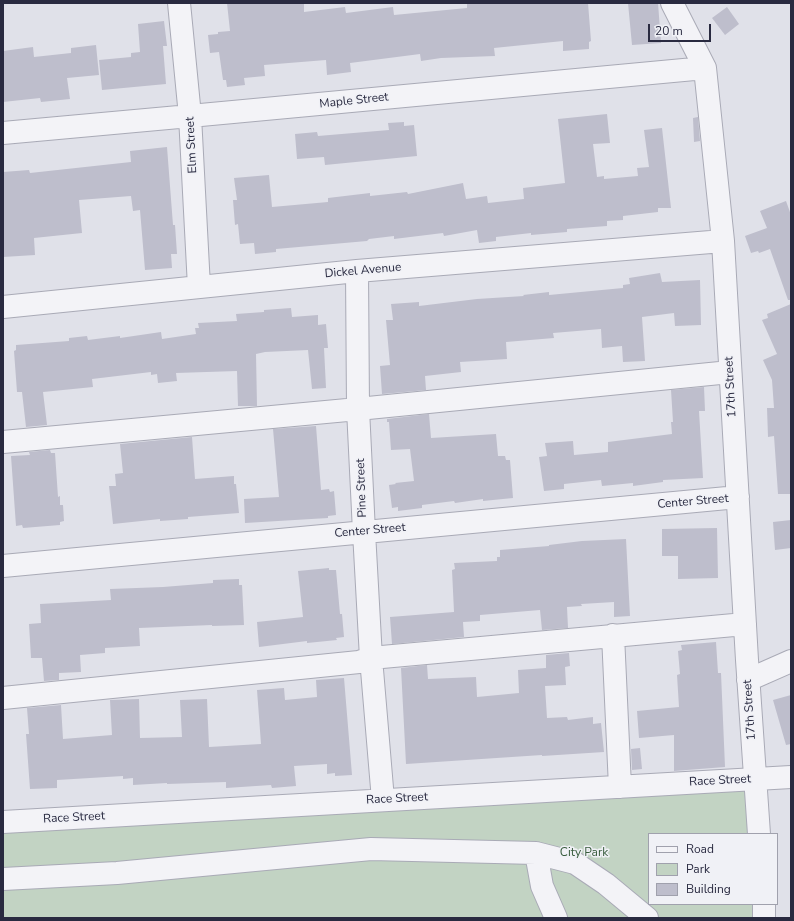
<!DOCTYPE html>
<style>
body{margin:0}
#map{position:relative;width:794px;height:921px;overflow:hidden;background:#e0e1e9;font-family:"Nunito Sans",sans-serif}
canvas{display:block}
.frame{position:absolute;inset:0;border:4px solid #292a40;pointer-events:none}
.legend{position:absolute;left:648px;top:833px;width:130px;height:72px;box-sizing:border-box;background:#f0f1f6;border:1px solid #a0a1ad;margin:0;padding:5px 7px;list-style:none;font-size:12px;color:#292a40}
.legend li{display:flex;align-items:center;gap:8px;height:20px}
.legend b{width:20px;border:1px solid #a0a1ad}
.scale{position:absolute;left:648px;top:24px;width:63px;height:18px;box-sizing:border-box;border:2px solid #292a40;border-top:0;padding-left:5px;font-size:12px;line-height:14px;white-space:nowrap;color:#292a40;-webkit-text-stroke:3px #f0f1f6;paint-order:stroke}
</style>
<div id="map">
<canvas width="794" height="921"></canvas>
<div class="frame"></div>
<ul class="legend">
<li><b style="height:5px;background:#f3f3f7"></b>Road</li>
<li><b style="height:11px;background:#c2d3c3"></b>Park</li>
<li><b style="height:11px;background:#bebecc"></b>Building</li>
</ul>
<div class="scale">20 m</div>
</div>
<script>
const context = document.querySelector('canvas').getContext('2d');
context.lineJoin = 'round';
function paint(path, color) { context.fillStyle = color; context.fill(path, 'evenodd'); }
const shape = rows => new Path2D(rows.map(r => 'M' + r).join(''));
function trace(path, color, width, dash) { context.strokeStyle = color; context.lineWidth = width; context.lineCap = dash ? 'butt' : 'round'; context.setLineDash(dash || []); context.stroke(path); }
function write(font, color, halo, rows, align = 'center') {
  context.font = font + ' "Nunito Sans",sans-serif'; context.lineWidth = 3; context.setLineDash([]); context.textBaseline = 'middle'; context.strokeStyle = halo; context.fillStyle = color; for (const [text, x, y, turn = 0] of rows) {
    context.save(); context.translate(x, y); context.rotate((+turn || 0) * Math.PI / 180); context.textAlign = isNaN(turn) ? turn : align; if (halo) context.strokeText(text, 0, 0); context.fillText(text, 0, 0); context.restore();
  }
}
paint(shape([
 [755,779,759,834,649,834,649,904,764,904,764,918,3,918,3,822]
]), '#c2d3c3');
paint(shape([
 [227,3,304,3,304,12,345,7,346,13,393,7,394,15,467,8,467,3,588,3,591,41,589,42,589,49,563,51,563,41,494,48,495,56,441,58,421,61,420,54,350,63,351,72,327,75,326,60,264,65,265,76,244,78,245,85,227,87,226,80,223,80,219,52,210,53,208,35,218,34,218,32,230,31],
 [628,3,658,3,661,43,632,45],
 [727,7,739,24,725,35,712,18],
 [164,21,167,46,163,46,166,84,102,90,99,60,131,57,131,53,140,52,138,24],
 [96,45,99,75,67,78,70,99,41,102,40,98,3,102,3,51,33,47,34,57,71,53,71,48],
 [607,114,610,143,593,144,597,177,604,176,604,179,638,176,637,168,649,167,644,130,662,128,671,208,658,208,658,212,623,216,623,220,607,221,607,226,567,229,567,232,531,235,531,233,496,237,496,241,479,243,477,230,444,236,443,233,394,239,394,236,369,239,367,241,276,249,276,252,255,254,254,243,240,244,238,224,235,225,233,200,237,200,234,178,269,175,272,207,328,202,328,198,370,193,370,196,407,192,408,194,463,183,466,199,487,196,488,203,524,199,523,188,565,183,558,119],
 [698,117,700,141,694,142,693,118],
 [404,122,404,126,414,125,417,156,325,165,324,157,297,159,295,134,317,132,318,136,389,130,388,123],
 [167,147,173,225,175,225,177,254,171,254,172,268,145,270,140,210,133,211,131,196,79,200,82,233,34,238,35,255,3,257,3,172,29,170,30,173,131,162,130,151],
 [786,201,791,215,791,300,788,300,770,249,759,253,758,251,751,253,745,236,767,228,760,211],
 [660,273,662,282,700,280,701,325,675,326,674,313,642,317,645,361,623,362,622,346,602,348,601,329,553,333,554,338,506,342,507,359,460,362,461,372,425,376,426,390,382,394,380,366,390,365,386,320,393,320,391,304,419,302,419,306,477,299,524,296,523,295,549,292,549,295,623,288,623,285,630,284,629,278],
 [791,304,791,494,778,494,774,436,768,437,767,408,774,408,772,380,763,360,777,354,762,320,768,318,767,314],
 [291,308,292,317,318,315,318,325,326,324,328,348,324,348,326,388,312,389,308,350,265,352,256,354,257,406,238,406,237,371,176,373,177,381,158,383,157,374,151,375,151,372,92,379,93,387,43,392,47,425,26,427,22,392,17,392,14,351,16,350,16,345,69,341,69,338,87,336,88,340,120,336,120,338,161,332,162,339,196,334,195,328,199,328,198,323,237,321,236,314,264,312,264,310],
 [704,387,705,411,699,411,703,478,663,480,663,482,633,486,633,483,602,486,601,480,564,484,564,489,544,491,539,457,547,456,545,443,573,441,574,455,608,452,608,442,672,434,671,422,673,422,671,390],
 [429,414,431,438,496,434,498,456,505,456,506,460,510,460,513,498,483,501,483,499,455,503,454,501,422,505,422,508,398,511,398,507,392,508,389,485,396,484,395,483,414,481,410,449,391,450,389,422,387,422,387,419],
 [316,426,321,490,329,489,330,492,334,491,336,515,328,516,328,518,245,523,244,499,279,497,273,429],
 [192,437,195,479,234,476,234,484,236,484,239,513,188,517,188,519,160,521,160,519,113,524,109,486,116,486,115,474,123,473,120,444],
 [50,450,51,453,55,453,58,497,60,496,60,505,63,505,64,521,60,522,60,525,23,528,22,525,16,526,11,456,30,455,29,452],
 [791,520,791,548,775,550,773,522],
 [717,528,718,578,678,579,678,556,662,556,662,529],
 [626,539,630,616,614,617,614,602,581,604,582,606,567,607,568,628,542,630,540,610,480,615,480,621,463,622,464,637,392,644,390,617,454,612,452,570,455,569,454,563,497,561,497,557,500,557,500,550,549,546,549,545,582,541],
 [329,568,329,570,336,570,340,614,342,614,344,637,336,638,337,640,307,643,307,641,259,647,257,622,303,617,298,571],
 [239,579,239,585,242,585,244,625,212,626,212,625,139,628,140,646,105,648,105,653,80,655,81,672,59,673,59,680,44,681,42,658,31,658,29,624,41,623,40,604,111,600,110,589,163,587,213,583,213,580],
 [716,642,718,673,721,673,725,767,674,771,674,735,639,738,637,711,679,707,677,675,680,674,678,651,682,650,681,645],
 [569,653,570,666,565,667,566,685,545,686,547,718,567,717,568,720,593,717,593,724,601,723,604,752,542,756,542,755,406,764,401,668,427,665,428,679,476,677,477,697,519,693,518,670,546,668,546,655],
 [344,678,352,775,335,776,335,773,327,774,327,764,294,766,296,786,272,788,271,785,226,788,226,782,167,784,167,783,133,785,133,778,123,779,123,776,57,780,57,788,30,789,26,734,29,734,27,708,61,705,63,739,112,735,110,700,139,699,140,738,182,737,180,700,207,699,209,747,261,744,257,690,284,688,285,700,317,697,316,680],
 [791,695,791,744,786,745,773,700],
 [640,748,642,769,632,770,631,749]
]), '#bebecc');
const minor = shape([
 [179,3,190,116,199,287],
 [672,3,705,68,723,241,747,660,759,834],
 [3,133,190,116,705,68],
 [357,271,358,409,364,532,371,658,383,800],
 [3,307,357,271,723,241],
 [3,442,358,409,730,372],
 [3,566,738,497],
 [613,635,620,787],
 [748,680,791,661],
 [3,698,359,662,371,658,745,624],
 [3,822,791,777],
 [536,853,542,886,556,918],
 [3,879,117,873,371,849,536,853,575,863,606,884,647,918],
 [764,904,764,918]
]);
trace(minor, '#a9aab6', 24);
trace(minor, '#f3f3f7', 22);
write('12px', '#292a40', '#f0f1f6', [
 ["Maple Street",354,101,-6],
 ["Elm Street",192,145,-93],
 ["Dickel Avenue",363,271,-5],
 ["17th Street",731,387,-93],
 ["Pine Street",362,488,-92],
 ["Center Street",693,502,-5],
 ["Center Street",370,531,-5],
 ["17th Street",750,710,-94],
 ["Race Street",720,781,-3],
 ["Race Street",397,799,-3],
 ["Race Street",74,818,-3]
]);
write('12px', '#375b3c', '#f0f1f6', [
 ["City Park",584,853]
]);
</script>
